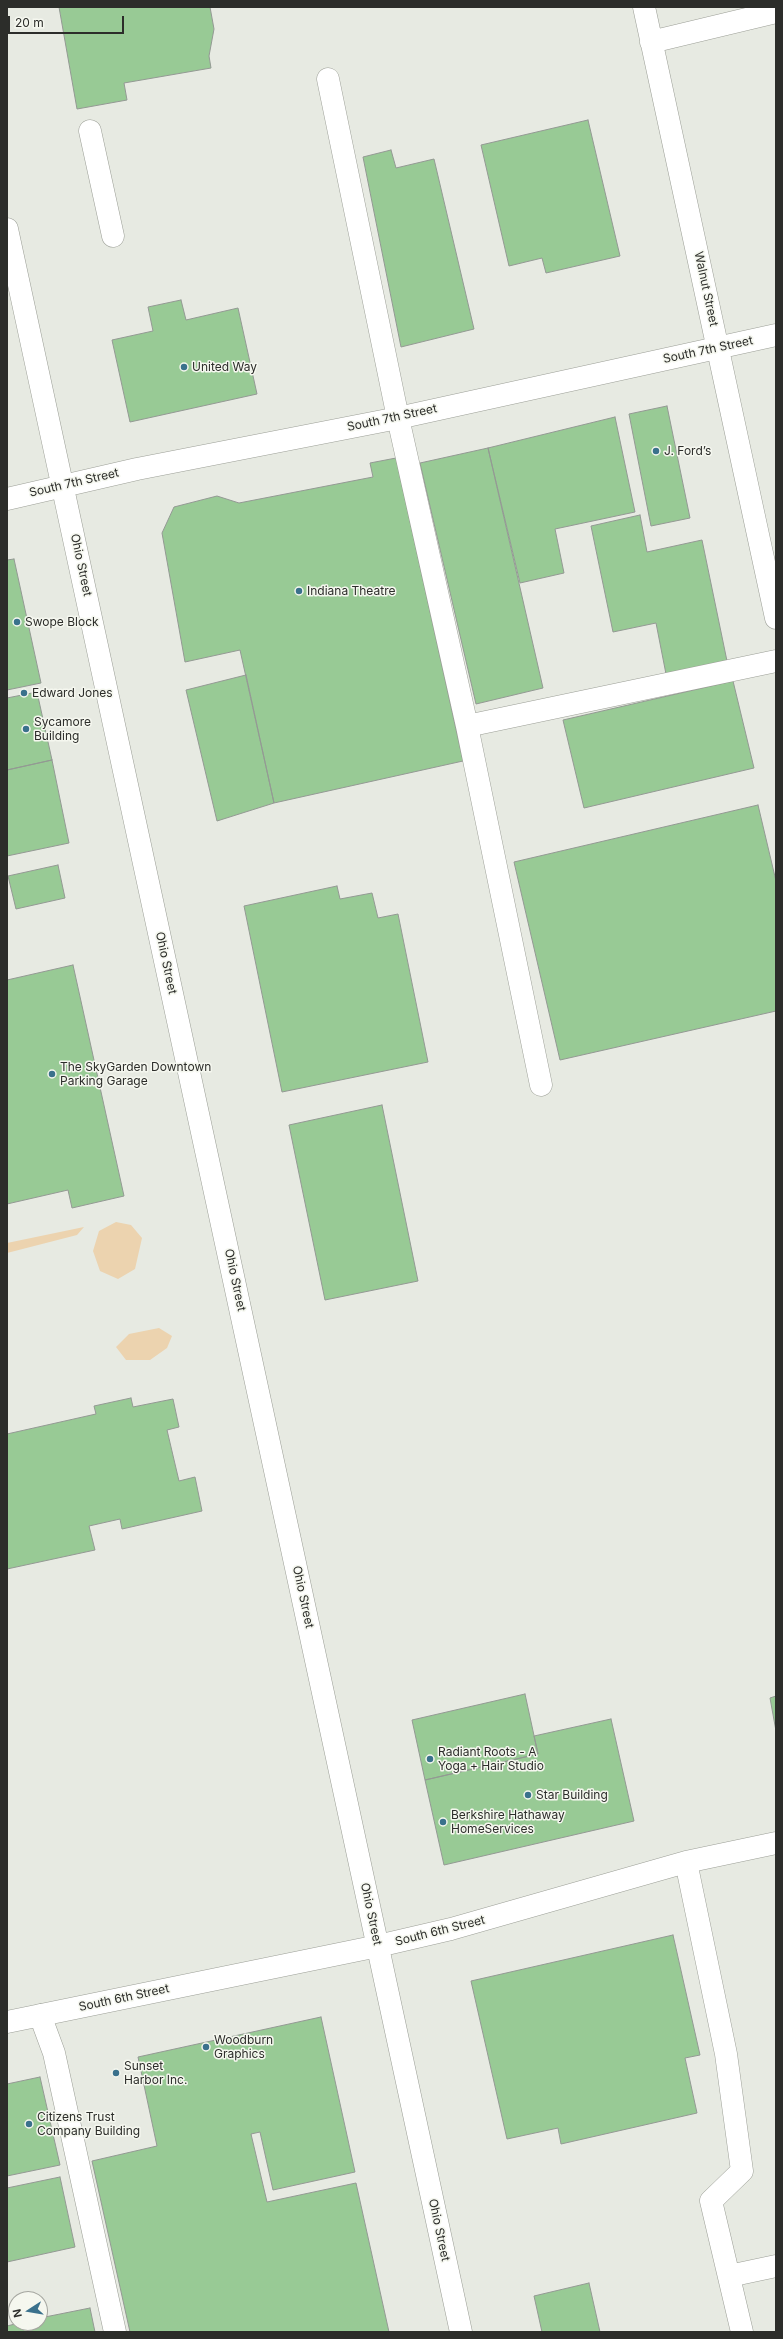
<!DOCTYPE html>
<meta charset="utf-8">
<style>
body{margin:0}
#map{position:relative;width:783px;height:2339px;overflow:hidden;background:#e7eae2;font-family:Inter,sans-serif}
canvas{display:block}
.frame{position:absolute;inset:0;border:8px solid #2c2d2a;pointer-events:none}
.north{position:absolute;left:8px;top:2291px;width:40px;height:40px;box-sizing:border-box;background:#f5f7ef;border:1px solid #a5a6a0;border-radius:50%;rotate:258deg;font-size:11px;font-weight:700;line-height:16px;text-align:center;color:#2c2d2a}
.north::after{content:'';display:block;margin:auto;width:14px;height:18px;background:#3a718c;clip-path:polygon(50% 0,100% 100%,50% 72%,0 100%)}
.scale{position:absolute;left:8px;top:16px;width:116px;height:18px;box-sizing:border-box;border:2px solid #2c2d2a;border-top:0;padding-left:5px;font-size:12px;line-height:14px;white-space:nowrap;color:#2c2d2a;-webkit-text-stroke:3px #f5f7ef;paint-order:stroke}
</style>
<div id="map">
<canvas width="783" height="2339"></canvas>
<div class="frame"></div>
<div class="north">N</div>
<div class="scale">20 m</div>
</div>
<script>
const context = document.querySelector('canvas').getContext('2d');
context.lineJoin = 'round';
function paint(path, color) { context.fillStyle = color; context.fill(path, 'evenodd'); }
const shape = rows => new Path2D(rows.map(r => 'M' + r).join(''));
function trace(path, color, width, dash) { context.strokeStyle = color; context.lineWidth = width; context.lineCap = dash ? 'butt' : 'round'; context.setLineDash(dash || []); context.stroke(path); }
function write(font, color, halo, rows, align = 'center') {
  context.font = font + ' Inter,sans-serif'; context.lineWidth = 3; context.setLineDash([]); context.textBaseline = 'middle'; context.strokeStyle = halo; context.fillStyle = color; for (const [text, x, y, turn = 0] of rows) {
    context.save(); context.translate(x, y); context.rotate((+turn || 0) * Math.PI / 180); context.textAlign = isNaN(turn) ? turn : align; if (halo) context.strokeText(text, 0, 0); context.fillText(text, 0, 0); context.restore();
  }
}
paint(shape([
 [116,1222,131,1225,142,1238,135,1269,118,1279,100,1271,93,1251,99,1231],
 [84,1227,77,1235,7,1253,7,1243],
 [159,1328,172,1336,167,1348,150,1360,126,1360,116,1347,129,1334]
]), '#ecd3af');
const building = shape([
 [59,7,210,7,214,29,209,56,211,68,124,83,127,100,77,109,59,7],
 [588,120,620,256,546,273,542,258,509,266,481,145,588,120],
 [391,150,396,168,434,159,474,329,401,347,363,157,391,150],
 [181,300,186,320,238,308,257,394,130,422,112,340,153,331,148,307,181,300],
 [667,406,690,518,651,526,629,414,667,406],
 [615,417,635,512,555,529,564,573,520,583,488,448,615,417],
 [488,448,543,688,476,704,420,463,488,448],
 [396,458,463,761,274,803,240,650,185,662,162,533,174,507,217,496,239,503,373,477,370,463,396,458],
 [640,515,647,552,702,540,727,661,666,674,656,623,613,632,591,526,640,515],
 [14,559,41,683,7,690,7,560,14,559],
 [246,675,274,803,217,821,186,690,246,675],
 [733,681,754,768,584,808,563,720,733,681],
 [37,692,52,760,7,770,7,698,37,692],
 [52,760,69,843,7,856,7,770,52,760],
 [758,805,776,881,776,1011,560,1060,514,862,758,805],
 [58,865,65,898,16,909,8,876,58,865],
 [337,886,340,899,372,893,378,918,398,914,428,1062,282,1092,244,906,337,886],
 [73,965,124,1196,72,1208,68,1190,7,1204,7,980,73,965],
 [382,1105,418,1281,325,1300,289,1125,382,1105],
 [131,1398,133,1407,173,1399,179,1427,167,1430,179,1481,195,1477,202,1511,122,1529,120,1519,89,1526,95,1550,7,1569,7,1434,96,1414,94,1406,131,1398],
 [525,1694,538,1754,425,1780,412,1720,525,1694],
 [776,1696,776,1731,770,1698,776,1696],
 [611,1719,634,1821,444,1865,425,1780,538,1754,534,1736,611,1719],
 [673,1935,700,2055,685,2058,697,2113,561,2144,558,2128,507,2139,471,1981,673,1935],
 [321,2017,355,2172,273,2190,260,2132,251,2134,267,2202,356,2183,389,2332,130,2332,92,2161,157,2146,138,2057,321,2017],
 [40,2077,60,2165,7,2176,7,2084,40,2077],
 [60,2177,75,2247,7,2262,7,2188,60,2177],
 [589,2283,600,2332,542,2332,534,2296,589,2283],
 [90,2308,95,2332,7,2332,7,2326,19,2323,40,2323,40,2318,90,2308]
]);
paint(building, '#98ca95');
trace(building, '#939993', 1);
const minor = shape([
 [644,7,776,618],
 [651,42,776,12],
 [328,79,398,418,467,726,541,1085],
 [90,131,113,236],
 [467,726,776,661],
 [686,1862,726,2054,742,2171,711,2201,742,2332],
 [40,2015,54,2053,115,2332],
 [7,2022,378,1946,451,1929,686,1862,776,1843],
 [729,2276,776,2266]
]);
const major = shape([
 [7,229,461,2332],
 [7,499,137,469,398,418,776,335]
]);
trace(minor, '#9c9f97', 23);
trace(major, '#9c9f97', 23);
trace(minor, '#fff', 22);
trace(major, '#fff', 22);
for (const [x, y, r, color] of [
 [184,367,4,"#3a718c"],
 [656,451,4,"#3a718c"],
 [299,591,4,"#3a718c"],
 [17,622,4,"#3a718c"],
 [24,693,4,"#3a718c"],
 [26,729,4,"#3a718c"],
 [52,1074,4,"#3a718c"],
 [430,1759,4,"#3a718c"],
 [528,1795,4,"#3a718c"],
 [443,1822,4,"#3a718c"],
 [206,2047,4,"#3a718c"],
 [116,2073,4,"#3a718c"],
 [29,2124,4,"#3a718c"]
]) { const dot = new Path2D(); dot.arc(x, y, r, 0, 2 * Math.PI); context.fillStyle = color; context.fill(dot); trace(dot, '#f5f7ef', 1.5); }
write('12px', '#2c2d2a', '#f5f7ef', [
 ["Walnut Street",706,289,78],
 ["South 7th Street",708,350,-12],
 ["South 7th Street",392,418,-12],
 ["South 7th Street",74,483,-13],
 ["Ohio Street",81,565,78],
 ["Ohio Street",166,963,78],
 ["Ohio Street",235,1280,78],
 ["Ohio Street",303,1597,78],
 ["Ohio Street",371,1914,78],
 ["South 6th Street",440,1931,-14],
 ["South 6th Street",124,1998,-12],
 ["Ohio Street",439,2230,78]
]);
write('12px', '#2c2d2a', '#f5f7ef', [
 ["United Way",192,367],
 ["J. Ford’s",664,451],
 ["Indiana Theatre",307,591],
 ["Swope Block",25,622],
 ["Edward Jones",32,693],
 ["Sycamore",34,722],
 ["Building",34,736],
 ["The SkyGarden Downtown",60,1067],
 ["Parking Garage",60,1081],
 ["Radiant Roots - A",438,1752],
 ["Yoga + Hair Studio",438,1766],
 ["Star Building",536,1795],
 ["Berkshire Hathaway",451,1815],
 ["HomeServices",451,1829],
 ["Woodburn",214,2040],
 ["Graphics",214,2054],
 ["Sunset",124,2066],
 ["Harbor Inc.",124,2080],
 ["Citizens Trust",37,2117],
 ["Company Building",37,2131]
], 'left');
</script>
